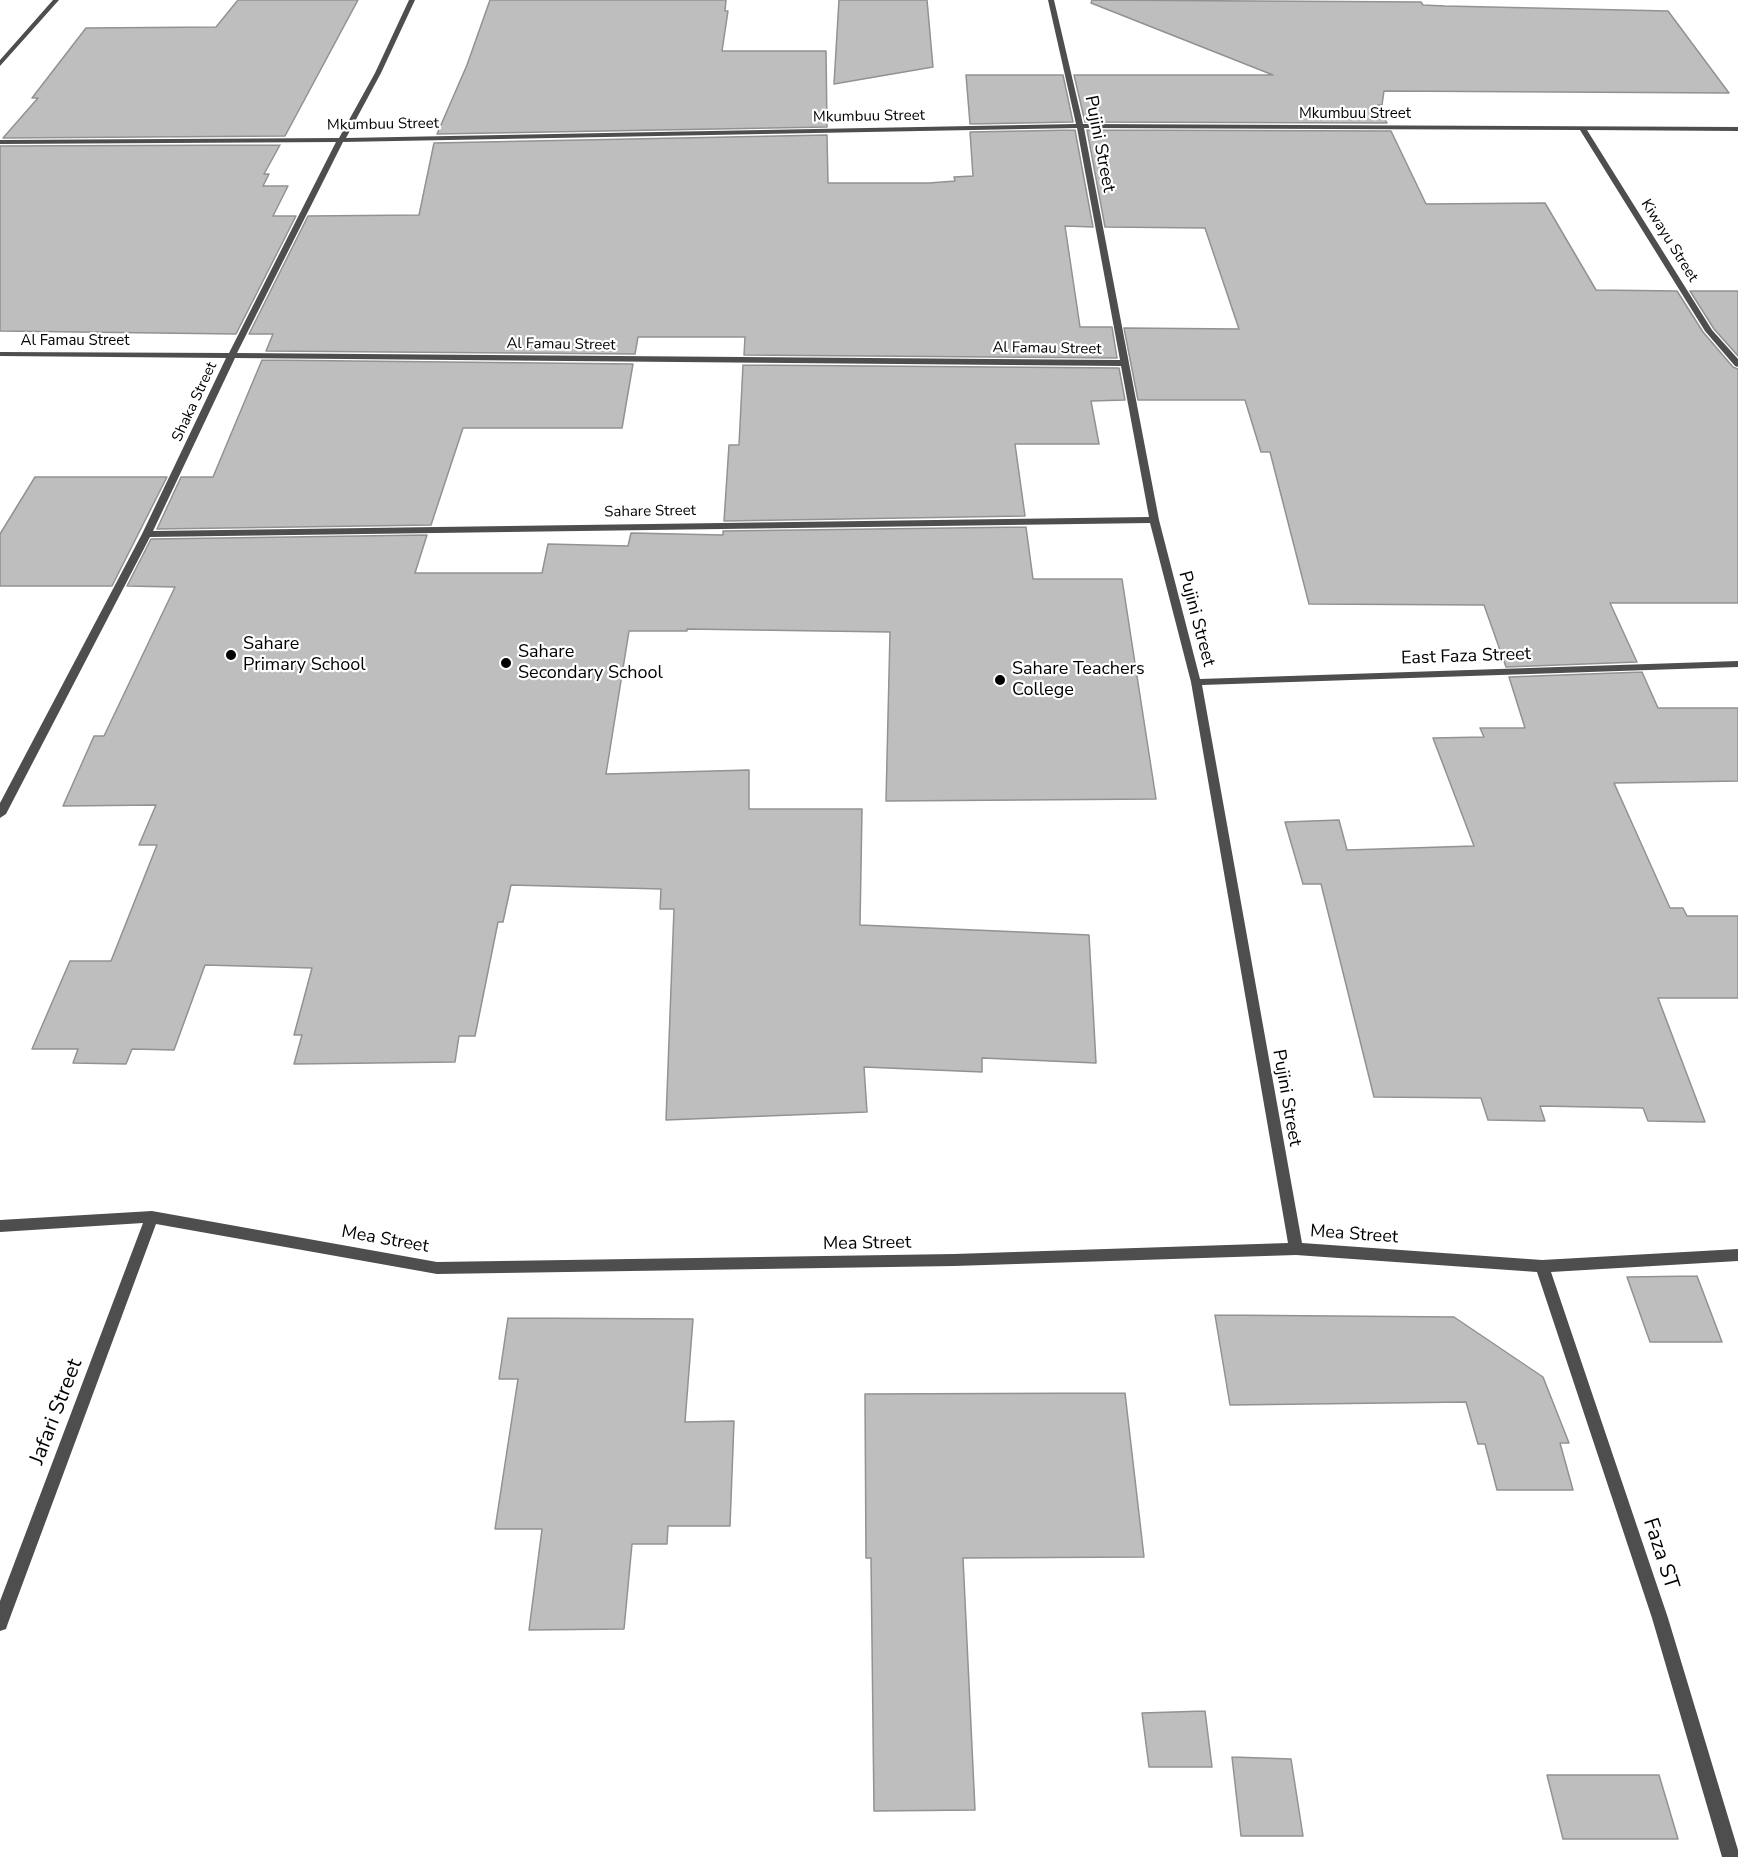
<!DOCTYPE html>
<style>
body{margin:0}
canvas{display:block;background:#fff}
</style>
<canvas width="1738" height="1857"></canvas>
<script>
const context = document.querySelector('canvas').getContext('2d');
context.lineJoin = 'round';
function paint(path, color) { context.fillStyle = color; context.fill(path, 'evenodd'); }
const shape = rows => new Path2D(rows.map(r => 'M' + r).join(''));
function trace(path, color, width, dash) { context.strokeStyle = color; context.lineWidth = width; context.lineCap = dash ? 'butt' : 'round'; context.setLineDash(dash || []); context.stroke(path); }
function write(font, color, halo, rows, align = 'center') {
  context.font = font + ' "Nunito Sans",sans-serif'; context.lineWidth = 4.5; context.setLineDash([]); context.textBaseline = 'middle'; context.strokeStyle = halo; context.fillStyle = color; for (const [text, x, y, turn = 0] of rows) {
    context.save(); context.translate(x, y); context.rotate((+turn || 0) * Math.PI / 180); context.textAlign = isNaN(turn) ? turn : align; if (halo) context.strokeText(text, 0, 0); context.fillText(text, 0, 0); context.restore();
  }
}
const building = shape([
 [238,0,358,0,285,136,3,138,38,98,32,98,86,28,216,27,238,0],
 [490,0,726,0,725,11,728,11,722,51,826,51,827,127,437,134,467,65,490,0],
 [839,0,927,0,933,67,834,84,839,0],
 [1092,0,1421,2,1423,5,1445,6,1668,11,1729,93,1384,91,1382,105,1378,105,1387,123,1085,122,1074,75,1273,75,1091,3,1092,0],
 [966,75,1063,75,1073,122,970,124,966,75],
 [1075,130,1093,227,1065,226,1080,327,1112,327,1117,358,744,355,745,337,638,337,635,354,266,351,273,334,249,334,308,216,419,215,434,143,827,135,828,183,929,183,955,181,954,177,973,176,970,132,1075,130],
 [1087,130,1391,131,1426,204,1545,203,1596,290,1677,291,1703,332,1733,367,1738,369,1738,603,1610,603,1637,662,1506,667,1484,605,1309,604,1270,452,1261,452,1245,400,1138,400,1124,328,1239,329,1205,228,1105,227,1087,130],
 [280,145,264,174,269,174,263,186,288,186,273,216,296,216,236,334,0,331,0,146,280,145],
 [1690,291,1738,291,1738,356,1714,329,1690,291],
 [262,360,633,364,622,428,463,428,431,525,157,529,181,477,213,477,262,360],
 [743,365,1119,368,1125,400,1091,401,1099,444,1015,444,1025,516,724,521,729,445,739,445,743,365],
 [35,477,167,477,112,586,0,586,0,534,35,477],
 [1026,527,1033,579,1122,579,1156,799,886,801,890,632,687,629,687,631,629,631,606,774,749,770,749,809,862,809,860,925,1089,935,1096,1063,982,1058,982,1072,864,1067,867,1112,666,1120,674,909,660,909,661,889,511,885,503,922,498,922,475,1036,459,1036,455,1062,294,1064,302,1035,294,1035,312,968,205,965,174,1050,132,1049,126,1064,73,1063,78,1049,32,1049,70,961,111,961,157,845,139,845,156,805,63,806,94,736,104,736,175,587,127,586,151,539,427,535,415,573,542,573,548,544,628,546,631,533,723,535,723,531,1026,527],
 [1642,672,1658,708,1738,708,1738,781,1614,783,1670,908,1683,908,1687,916,1738,916,1738,998,1658,998,1705,1122,1648,1121,1643,1108,1540,1106,1545,1121,1488,1120,1481,1098,1374,1097,1321,884,1303,884,1285,822,1339,820,1347,850,1474,846,1433,738,1484,737,1480,728,1525,728,1509,677,1642,672],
 [1697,1276,1722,1342,1650,1342,1627,1277,1697,1276],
 [1215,1315,1454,1317,1543,1377,1569,1443,1560,1443,1573,1490,1497,1490,1485,1444,1478,1444,1466,1402,1230,1405,1215,1315],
 [508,1318,693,1319,685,1422,734,1421,730,1526,668,1526,667,1544,632,1544,624,1629,529,1630,542,1529,495,1529,518,1379,499,1379,508,1318],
 [1125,1393,1144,1557,963,1558,975,1810,874,1811,871,1558,866,1558,865,1394,1125,1393],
 [1205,1711,1212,1767,1149,1767,1142,1713,1205,1711],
 [1232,1757,1291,1759,1303,1836,1241,1836,1232,1757],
 [1547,1775,1659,1775,1678,1839,1563,1839,1547,1775]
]);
paint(building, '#bebebe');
trace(building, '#929292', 1.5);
paint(shape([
 [53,0,59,0,0,66,0,60,53,0],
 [409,0,415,0,381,73,346,138,1076,124,1048,0,1054,0,1083,124,1738,127,1738,131,1587,130,1712,330,1738,359,1738,367,1735,366,1705,331,1580,130,1084,128,1159,520,1200,679,1738,661,1738,667,1202,685,1302,1243,1542,1260,1738,1249,1738,1261,1551,1272,1668,1618,1738,1850,1738,1857,1722,1857,1652,1618,1537,1272,1296,1255,954,1266,437,1274,156,1224,8,1623,6,1629,0,1631,0,1601,143,1223,0,1232,0,1220,152,1211,437,1262,954,1254,1288,1243,1191,682,1150,523,150,537,6,814,0,818,0,803,142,534,226,358,0,356,0,352,229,353,336,142,0,144,0,140,339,138,375,73,409,0],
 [1077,128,1120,360,237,353,343,142,1077,128],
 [235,358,1121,366,1149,517,153,531,235,358]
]), '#4e4e4e');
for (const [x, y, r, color] of [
 [231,655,6,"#000"],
 [506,663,6,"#000"],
 [1000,680,6,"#000"]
]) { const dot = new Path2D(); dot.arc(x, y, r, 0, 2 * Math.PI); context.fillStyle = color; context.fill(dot); trace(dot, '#fff', 2); }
write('15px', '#000', '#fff', [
 ["Mkumbuu Street",1355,114],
 ["Mkumbuu Street",869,117,-1],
 ["Mkumbuu Street",383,125,-1],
 ["Kiwayu Street",1669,241,58],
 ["Al Famau Street",75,341],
 ["Al Famau Street",561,345,1],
 ["Al Famau Street",1047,349,1],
 ["Shaka Street",195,402,-65],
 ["Sahare Street",650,512,-1]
]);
write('18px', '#000', '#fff', [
 ["Pujini Street",1099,144,79],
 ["Pujini Street",1196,619,75],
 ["East Faza Street",1466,657,-2],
 ["Pujini Street",1286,1098,80],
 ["Mea Street",1354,1235,4],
 ["Mea Street",385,1240,10],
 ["Mea Street",867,1244,-1]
]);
write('18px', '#000', '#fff', [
 ["Sahare",243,645],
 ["Primary School",243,666],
 ["Sahare",518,653],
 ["Secondary School",518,674],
 ["Sahare Teachers",1012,670],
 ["College",1012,691]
], 'left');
write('21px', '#000', '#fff', [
 ["Jafari Street",57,1412,-69],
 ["Faza ST",1660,1554,72]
]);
</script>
